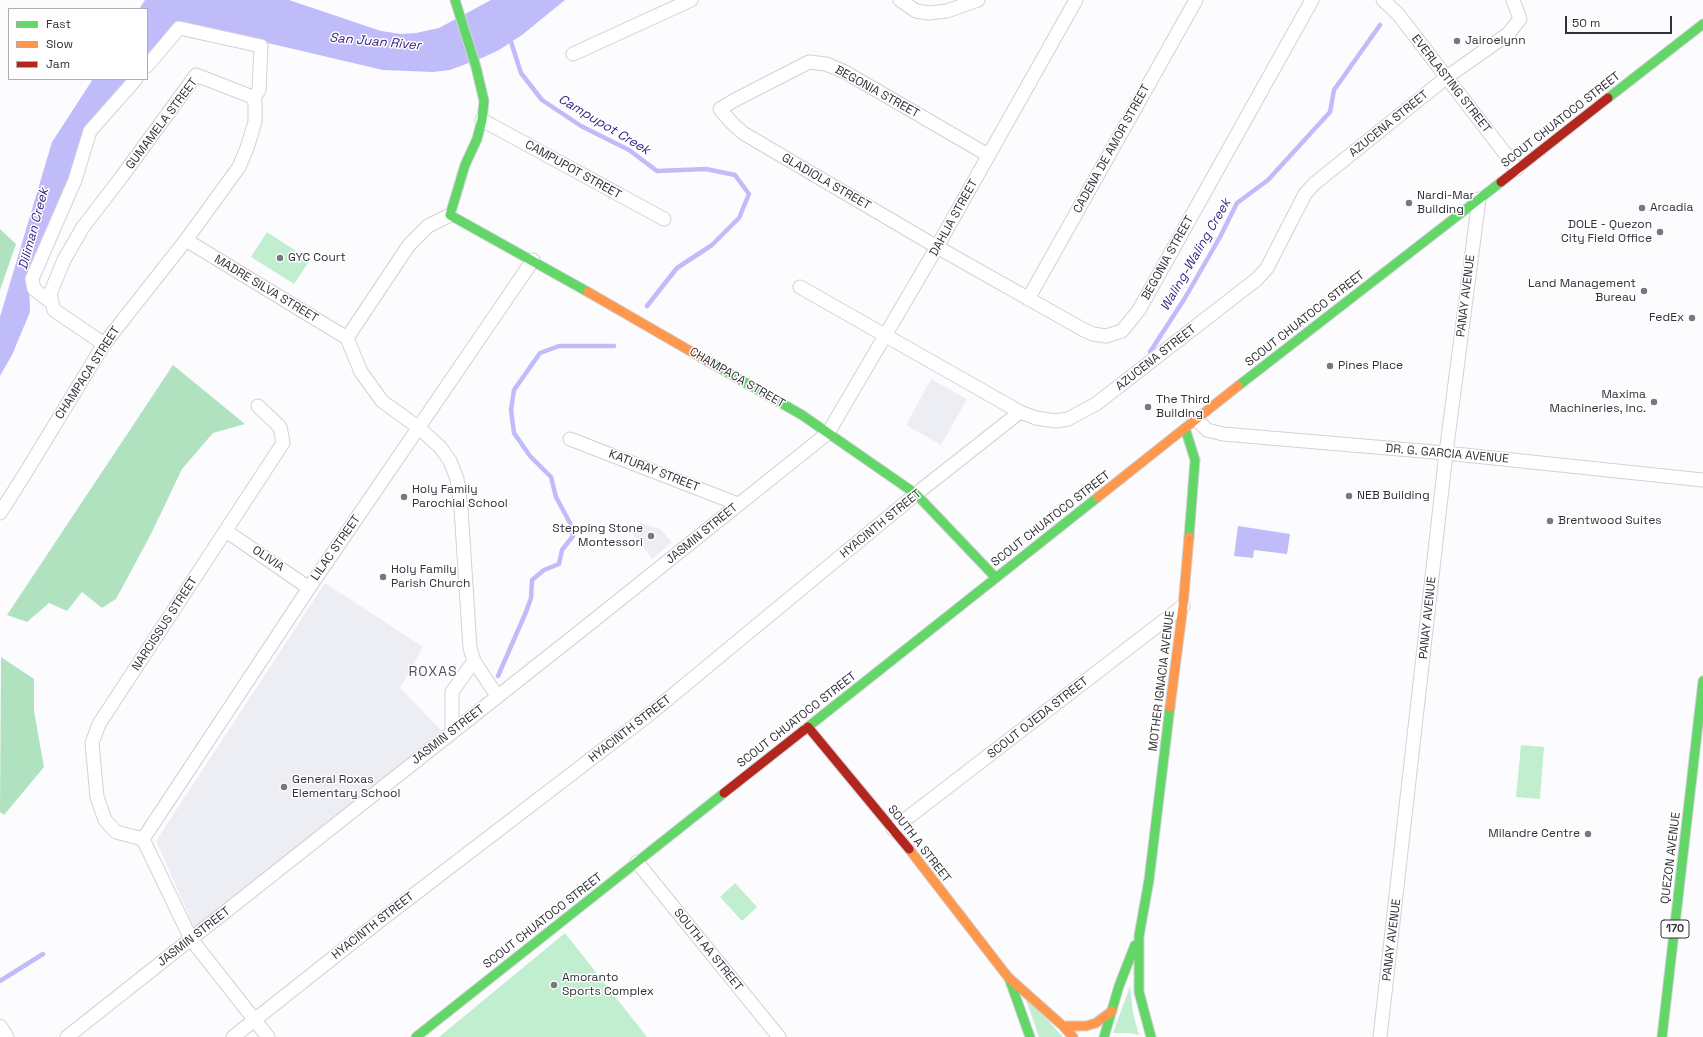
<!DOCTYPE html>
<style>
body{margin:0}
#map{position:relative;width:1703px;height:1037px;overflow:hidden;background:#fcfcfe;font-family:"Space Grotesk",sans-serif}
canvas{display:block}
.legend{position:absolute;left:8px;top:8px;width:140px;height:72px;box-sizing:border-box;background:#fff;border:1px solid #adadb0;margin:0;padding:5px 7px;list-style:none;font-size:12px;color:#313139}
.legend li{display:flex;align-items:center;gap:8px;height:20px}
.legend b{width:20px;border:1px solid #adadb0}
.scale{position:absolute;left:1565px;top:16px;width:107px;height:18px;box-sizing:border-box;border:2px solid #313139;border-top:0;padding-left:5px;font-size:12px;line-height:14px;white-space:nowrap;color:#313139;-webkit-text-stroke:3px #fff;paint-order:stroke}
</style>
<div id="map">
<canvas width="1703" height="1037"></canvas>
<ul class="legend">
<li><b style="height:5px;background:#63d668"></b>Fast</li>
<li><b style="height:5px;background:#ff974d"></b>Slow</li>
<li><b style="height:5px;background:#b3261e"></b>Jam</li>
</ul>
<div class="scale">50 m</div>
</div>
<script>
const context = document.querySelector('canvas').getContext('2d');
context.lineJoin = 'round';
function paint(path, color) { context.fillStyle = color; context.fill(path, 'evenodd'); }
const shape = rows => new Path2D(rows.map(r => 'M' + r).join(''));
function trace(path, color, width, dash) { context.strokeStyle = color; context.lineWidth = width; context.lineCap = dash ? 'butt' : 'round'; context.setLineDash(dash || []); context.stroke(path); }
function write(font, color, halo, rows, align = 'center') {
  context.font = font + ' "Space Grotesk",sans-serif'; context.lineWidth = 3; context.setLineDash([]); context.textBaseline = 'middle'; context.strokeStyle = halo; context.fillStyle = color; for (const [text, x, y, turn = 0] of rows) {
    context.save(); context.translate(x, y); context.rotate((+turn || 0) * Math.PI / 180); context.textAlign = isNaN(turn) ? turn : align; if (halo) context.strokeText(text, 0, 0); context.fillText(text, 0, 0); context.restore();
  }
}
paint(shape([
 [931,379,967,399,941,445,906,425],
 [640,523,660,529,672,542,652,559,630,531],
 [325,583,423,647,400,688,445,734,196,931,156,841]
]), '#ededf4');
paint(shape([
 [267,232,310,260,294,284,251,257],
 [1521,745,1544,747,1540,799,1516,797],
 [735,883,757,907,742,921,720,897],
 [565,933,647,1037,439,1037],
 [1130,986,1133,1013,1139,1035,1129,1033,1113,1033],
 [1024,994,1063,1037,1039,1037]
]), '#c1eecf');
paint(shape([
 [0,229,16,244,0,290],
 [173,365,245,424,213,433,182,469,151,534,116,599,102,608,82,592,67,611,49,603,27,622,7,615],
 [1,657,34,679,34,711,44,767,4,815,0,812]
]), '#b1e2c0');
paint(shape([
 [145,0,289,0,381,31,401,34,416,33,439,28,491,0,565,0,522,35,499,50,482,58,450,70,433,72,383,70,178,22,147,59,147,9,139,9],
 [93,79,131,79,88,130,29,279,30,312,12,355,0,376,0,317,52,142],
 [1238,526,1290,534,1287,554,1254,550,1253,558,1234,556]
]), '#c0bcf9');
trace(shape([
 [507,38,511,42,521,73,542,100,581,126,629,150,657,171,706,169,735,175,749,194,739,218,712,245,677,268,647,306],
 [1150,352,1185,298,1220,237,1237,203,1268,180,1330,112,1334,90,1380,25],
 [498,676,526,612,531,598,532,580,544,570,559,564,562,550,573,536,570,523,556,497,551,477,530,456,514,433,511,410,514,390,540,353,559,346,614,346],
 [0,981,43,954]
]), '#c0bcf9', 4.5);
const street = shape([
 [900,0,916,11,929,13,947,11,978,0],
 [1383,0,1398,14,1517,169],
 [573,54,691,0],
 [147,66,179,28,261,46,259,90,254,98],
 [482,120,664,219],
 [988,155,845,72,826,64,809,62,733,101,720,109,732,123,743,133,937,247,1084,330,1093,334,1106,336,1122,331,1139,310,1312,0],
 [186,240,347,338,361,372,382,401,419,428,440,447,450,461,457,479,461,508,470,648,474,661,497,696],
 [800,287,1020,412,1036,418,1056,421,1068,419,1096,404,1257,279,1267,268,1305,194,1314,184,1447,77,1508,34,1520,19,1513,0],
 [1028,299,1196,0],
 [51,302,34,289,32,279,75,180,90,131,136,79],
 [347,338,409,245,428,226,450,215],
 [1196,419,1207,430,1223,434,1446,453,1703,480],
 [570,439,738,504],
 [0,513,23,477,104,344,186,240,239,167,247,148,255,122,255,104,254,98,250,96,196,75,120,179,83,227,64,260,50,294,54,310,104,344],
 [226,531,309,588],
 [452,732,452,692,474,661],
 [893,829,1183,606],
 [143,839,309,588,533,260],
 [143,839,116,832,105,820,97,797,92,743,99,724,283,443,280,427,258,406],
 [143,839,191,939,268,1037],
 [637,862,779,1037],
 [0,1026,7,1037],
 [67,1037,583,629,828,433,937,247,1076,0],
 [233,1037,377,923,651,713,916,494,1020,412],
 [1380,1037,1446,453,1479,199]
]);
const fast = shape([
 [455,0,476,67,484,101,482,120,477,139,465,165,450,215,588,292],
 [1608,98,1703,24],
 [711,363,802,415,916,494,996,578],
 [1238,386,1501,182],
 [1185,428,1195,460,1189,537],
 [804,730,1098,497],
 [1009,978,1030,1037],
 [416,1037,724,793],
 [1104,1037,1119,986,1135,945],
 [1151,1037,1139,992,1139,936,1149,880,1170,707],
 [1662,1037,1703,681]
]);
const slow = shape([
 [588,292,711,363],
 [1098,497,1238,386],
 [1170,707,1183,606,1189,537],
 [909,849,1008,977,1063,1026,1073,1037],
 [1063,1026,1086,1026,1096,1023,1112,1011]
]);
const jam = shape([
 [1501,182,1608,98],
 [808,727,909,849],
 [724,793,804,730]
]);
trace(street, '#d2d2d7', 15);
trace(fast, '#d2d2d7', 11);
trace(slow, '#d2d2d7', 11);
trace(jam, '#d2d2d7', 11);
trace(street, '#fff', 13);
trace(fast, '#63d668', 9);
trace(slow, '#ff974d', 9);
trace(jam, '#b3261e', 9);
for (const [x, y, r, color] of [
 [1457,41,4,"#78787e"],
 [1409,203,4,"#78787e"],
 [1642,208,4,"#78787e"],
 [1660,232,4,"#78787e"],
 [280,258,4,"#78787e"],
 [1644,291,4,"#78787e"],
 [1692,318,4,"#78787e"],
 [1330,366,4,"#78787e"],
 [1654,402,4,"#78787e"],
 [1148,407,4,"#78787e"],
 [1349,496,4,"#78787e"],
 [404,497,4,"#78787e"],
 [1550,521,4,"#78787e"],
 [651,536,4,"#78787e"],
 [383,577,4,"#78787e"],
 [284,787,4,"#78787e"],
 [1588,834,4,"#78787e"],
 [554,985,4,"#78787e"]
]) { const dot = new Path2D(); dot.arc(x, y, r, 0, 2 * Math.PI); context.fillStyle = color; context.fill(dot); trace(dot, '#fff', 1.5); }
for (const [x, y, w] of [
 [1675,929,28]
]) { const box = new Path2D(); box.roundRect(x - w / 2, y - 9, w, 18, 3); context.fillStyle = '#fff'; context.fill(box); trace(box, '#313139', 1); }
write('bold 11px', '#313139', null, [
 ["170",1675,929]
]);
write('12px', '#313139', '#fff', [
 ["Jairoelynn",1465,41],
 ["Nardi-Mar",1417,196],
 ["Building",1417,210],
 ["Arcadia",1650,208],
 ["DOLE - Quezon",1652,225,"right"],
 ["City Field Office",1652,239,"right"],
 ["GYC Court",288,258],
 ["Land Management",1636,284,"right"],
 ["Bureau",1636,298,"right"],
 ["FedEx",1684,318,"right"],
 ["Pines Place",1338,366],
 ["Maxima",1646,395,"right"],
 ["Machineries, Inc.",1646,409,"right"],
 ["The Third",1156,400],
 ["Building",1156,414],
 ["Holy Family",412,490],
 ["Parochial School",412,504],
 ["NEB Building",1357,496],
 ["Brentwood Suites",1558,521],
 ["Stepping Stone",643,529,"right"],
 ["Montessori",643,543,"right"],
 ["Holy Family",391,570],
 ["Parish Church",391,584],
 ["General Roxas",292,780],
 ["Elementary School",292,794],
 ["Milandre Centre",1580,834,"right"],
 ["Amoranto",562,978],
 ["Sports Complex",562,992]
], 'left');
write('12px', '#313139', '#fff', [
 ["EVERLASTING STREET",1451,84,52],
 ["BEGONIA STREET",877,92,29],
 ["SCOUT CHUATOCO STREET",1561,120,-38],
 ["GUMAMELA STREET",162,124,-53],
 ["AZUCENA STREET",1389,124,-39],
 ["CADENA DE AMOR STREET",1112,149,-61],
 ["CAMPUPOT STREET",573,170,29],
 ["GLADIOLA STREET",826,182,30],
 ["DAHLIA STREET",954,218,-61],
 ["BEGONIA STREET",1168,258,-61],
 ["MADRE SILVA STREET",266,289,31],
 ["PANAY AVENUE",1466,296,-83],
 ["SCOUT CHUATOCO STREET",1305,319,-38],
 ["AZUCENA STREET",1156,358,-38],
 ["CHAMPACA STREET",88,373,-57],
 ["CHAMPACA STREET",737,378,30],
 ["DR. G. GARCIA AVENUE",1447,454,5],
 ["KATURAY STREET",654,471,21],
 ["SCOUT CHUATOCO STREET",1051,519,-38],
 ["HYACINTH STREET",881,524,-39],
 ["JASMIN STREET",702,534,-39],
 ["LILAC STREET",336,548,-55],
 ["OLIVIA",268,559,34],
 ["PANAY AVENUE",1428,618,-84],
 ["NARCISSUS STREET",165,624,-57],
 ["MOTHER IGNACIA AVENUE",1162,681,-83],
 ["SCOUT OJEDA STREET",1038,718,-38],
 ["SCOUT CHUATOCO STREET",797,720,-38],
 ["HYACINTH STREET",630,729,-38],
 ["JASMIN STREET",448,735,-38],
 ["SOUTH A STREET",919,844,52],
 ["QUEZON AVENUE",1671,858,-83],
 ["SCOUT CHUATOCO STREET",543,921,-38],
 ["HYACINTH STREET",373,926,-38],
 ["JASMIN STREET",194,937,-38],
 ["PANAY AVENUE",1392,940,-83],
 ["SOUTH AA STREET",708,950,51]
]);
write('italic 13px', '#392385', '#fff', [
 ["San Juan River",375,42,5],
 ["Campupot Creek",604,125,31],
 ["Diliman Creek",34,229,-75],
 ["Waling-Waling Creek",1196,255,-60]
]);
context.letterSpacing = '1px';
write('14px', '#4f4f5f', '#fff', [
 ["ROXAS",433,672]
]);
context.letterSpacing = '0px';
</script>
